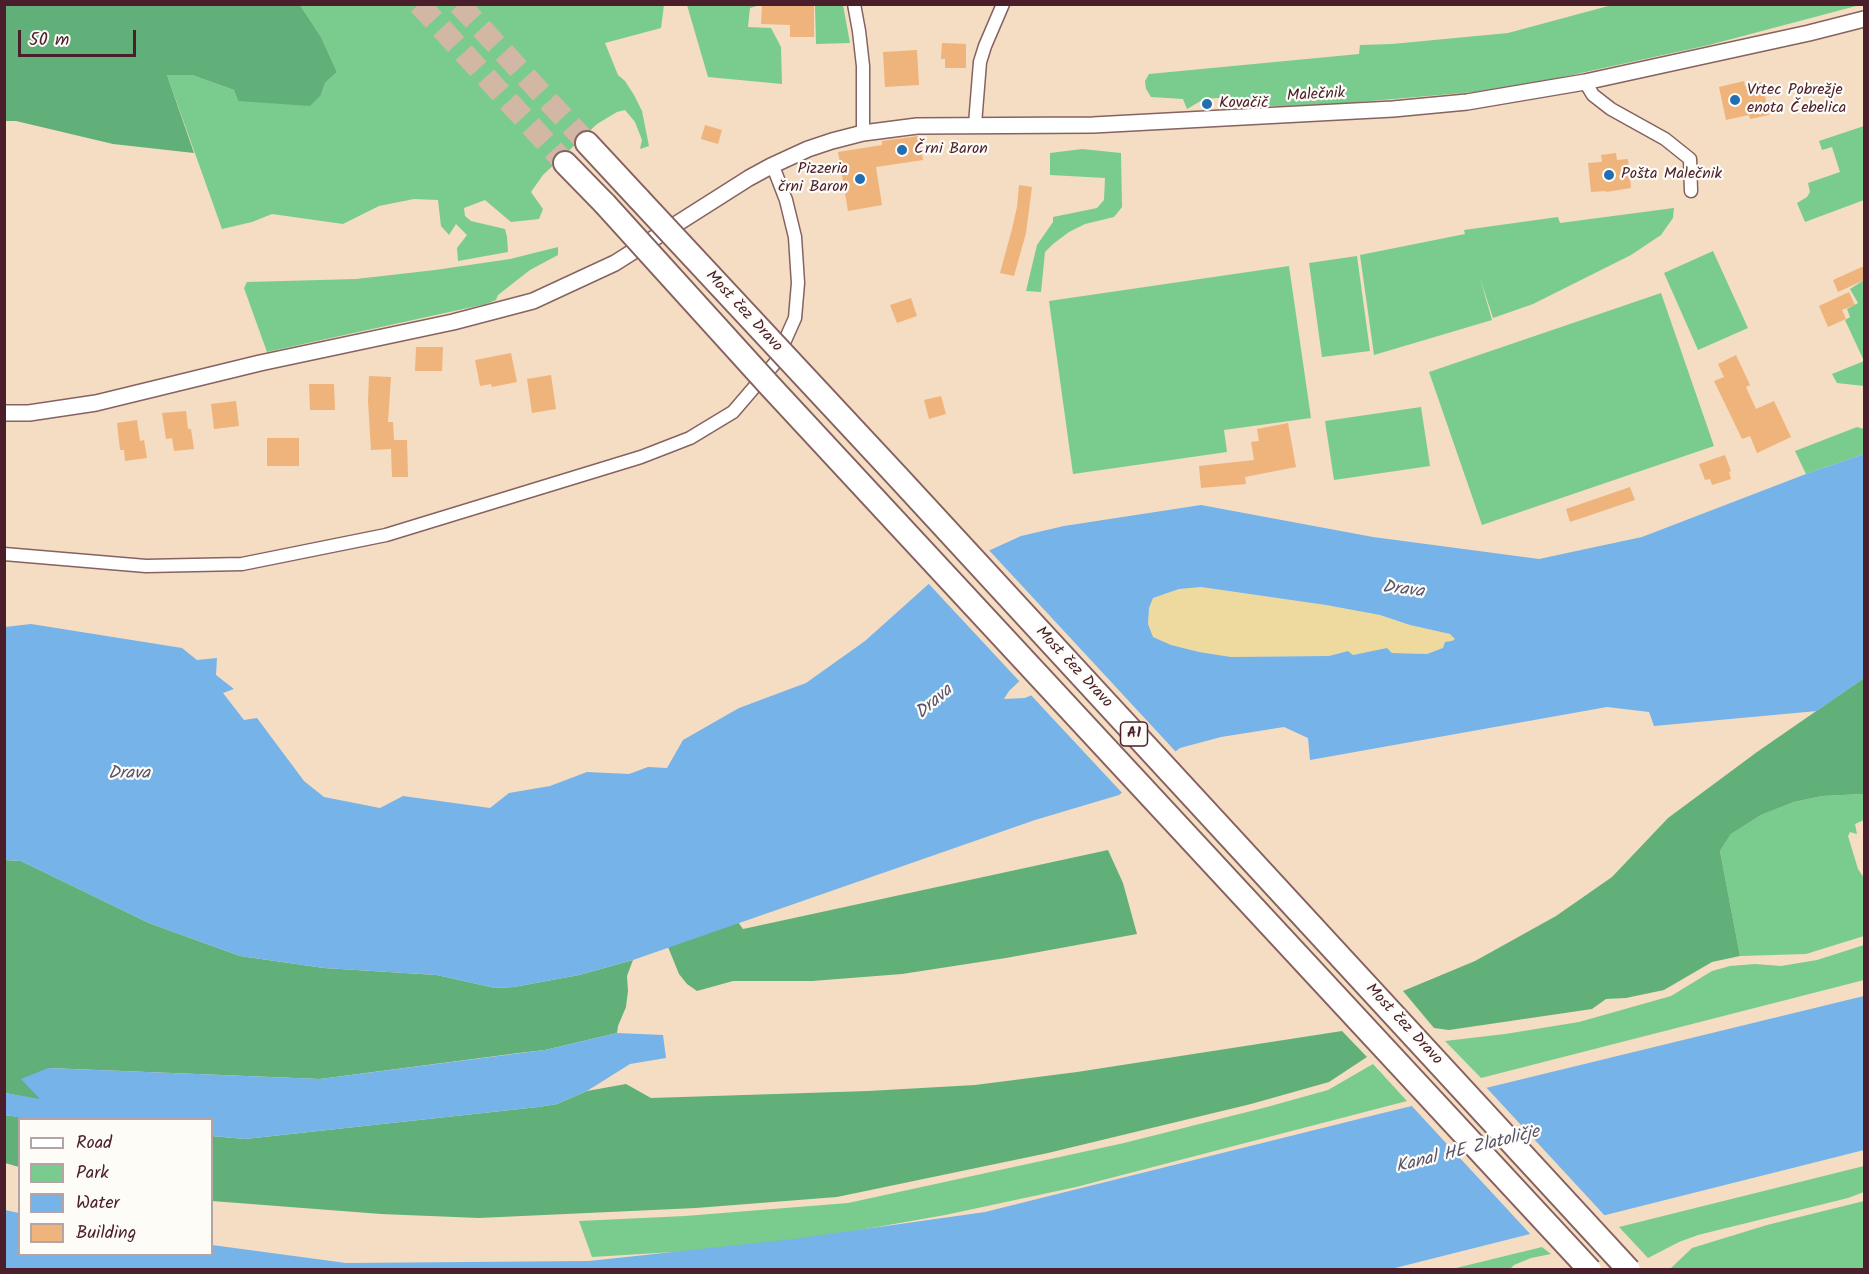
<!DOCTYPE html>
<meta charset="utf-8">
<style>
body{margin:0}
#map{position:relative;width:1869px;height:1274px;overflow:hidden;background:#f4ddc3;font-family:Kalam,sans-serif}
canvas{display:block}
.frame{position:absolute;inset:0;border:6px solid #4a1f2b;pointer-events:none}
.legend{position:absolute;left:18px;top:1118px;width:195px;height:138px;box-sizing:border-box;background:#fdfcf7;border:2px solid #b5a4a5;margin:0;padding:8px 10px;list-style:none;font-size:18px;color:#4a1f2b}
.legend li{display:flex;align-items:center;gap:12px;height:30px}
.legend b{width:30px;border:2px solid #b5a4a5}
.scale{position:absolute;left:18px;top:30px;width:118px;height:27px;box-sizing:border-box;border:3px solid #4a1f2b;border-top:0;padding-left:8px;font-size:18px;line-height:21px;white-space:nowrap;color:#4a1f2b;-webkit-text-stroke:4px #fdfcf7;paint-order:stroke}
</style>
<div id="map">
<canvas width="1869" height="1274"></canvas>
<div class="frame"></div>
<ul class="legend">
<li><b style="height:8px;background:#fff"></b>Road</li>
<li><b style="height:16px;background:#79cc8e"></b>Park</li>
<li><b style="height:16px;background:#75b3e8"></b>Water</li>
<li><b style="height:16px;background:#efb37c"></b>Building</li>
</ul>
<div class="scale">50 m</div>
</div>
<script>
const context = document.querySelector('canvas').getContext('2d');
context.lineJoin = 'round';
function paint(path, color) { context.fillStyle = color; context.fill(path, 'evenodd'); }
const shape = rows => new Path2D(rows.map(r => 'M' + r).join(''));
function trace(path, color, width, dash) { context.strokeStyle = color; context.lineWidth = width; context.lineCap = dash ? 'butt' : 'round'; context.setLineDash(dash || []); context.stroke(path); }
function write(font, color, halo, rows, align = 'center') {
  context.font = font + ' Kalam,sans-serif'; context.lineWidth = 4.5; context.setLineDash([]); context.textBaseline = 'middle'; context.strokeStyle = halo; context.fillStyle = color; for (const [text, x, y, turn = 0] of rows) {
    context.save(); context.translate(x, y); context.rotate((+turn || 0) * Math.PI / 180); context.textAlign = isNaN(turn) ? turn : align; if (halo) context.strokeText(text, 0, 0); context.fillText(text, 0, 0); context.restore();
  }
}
paint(shape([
 [300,5,664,5,661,28,605,43,618,75,625,81,634,95,642,111,649,146,640,149,642,140,635,122,625,110,617,112,597,124,543,175,531,192,543,209,539,219,511,222,485,200,464,208,465,216,471,221,505,229,507,237,508,252,458,261,457,248,467,235,456,224,449,235,441,226,438,200,414,199,379,206,343,224,272,214,252,222,222,229,167,75,192,75,234,90,238,101,321,95,325,83,337,72,321,37],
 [687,5,760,5,750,8,748,27,771,28,781,47,782,84,708,77],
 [815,5,843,5,850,43,816,44],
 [1612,5,1860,5,1709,45,1558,78,1475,92,1347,103,1282,106,1245,106,1231,97,1204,99,1187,109,1183,99,1151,97,1146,89,1145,81,1149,74,1359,54,1360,45,1392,44,1508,33],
 [1864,126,1864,200,1805,222,1797,203,1807,197,1810,192,1808,183,1840,172,1832,147,1822,150,1819,141],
 [1082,149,1121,153,1122,207,1114,217,1085,224,1069,232,1053,244,1045,252,1041,292,1026,291,1037,245,1053,222,1053,217,1097,208,1104,200,1105,178,1050,175,1050,153],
 [1674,208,1673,218,1661,235,1631,255,1533,304,1493,318,1480,278,1492,320,1374,355,1360,255,1465,234,1464,230,1558,217,1560,223],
 [558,247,558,255,530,270,498,295,496,300,486,304,267,352,244,288,247,282,356,279,435,270,510,259],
 [1713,251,1748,328,1698,350,1664,273],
 [1357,256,1370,351,1322,357,1309,263],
 [1289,266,1311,418,1224,430,1227,452,1073,474,1049,301],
 [1864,280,1864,386,1837,383,1832,374,1864,361,1845,320,1850,317,1847,309,1858,303,1850,289],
 [1661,293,1714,446,1482,525,1429,372],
 [1421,407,1430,466,1334,480,1325,421],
 [1857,427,1864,429,1864,454,1806,474,1795,451],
 [1864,794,1864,820,1855,824,1857,834,1850,832,1848,836,1858,869,1864,878,1864,936,1806,954,1740,956,1720,851,1731,834,1761,815,1794,802,1822,796],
 [1864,945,1864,980,1481,1078,1445,1041,1505,1034,1579,1022,1671,996,1712,971,1730,966,1755,964,1781,966,1817,960],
 [1373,1064,1407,1101,1076,1187,945,1215,832,1235,739,1248,592,1257,579,1221,685,1216,848,1203,1124,1143,1267,1107,1328,1090],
 [1864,1166,1864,1192,1848,1198,1698,1235,1679,1242,1648,1258,1619,1227],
 [1864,1201,1864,1269,1670,1269,1692,1248,1767,1225],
 [1542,1247,1551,1254,1531,1258,1514,1265,1510,1269,1452,1269]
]), '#79cc8e');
paint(shape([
 [4,5,300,5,321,37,337,72,325,83,321,95,310,106,238,101,234,90,192,75,167,75,194,153,113,144,16,121,5,121],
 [1864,678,1864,794,1822,796,1794,802,1761,815,1731,834,1720,851,1740,956,1712,962,1664,990,1626,998,1606,999,1592,1009,1449,1030,1434,1028,1403,991,1475,961,1556,916,1612,877,1668,818,1757,752],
 [1108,850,1123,883,1137,934,1006,958,902,974,812,981,733,981,697,991,687,984,679,974,668,947,738,922,743,929],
 [5,860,21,861,149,923,240,956,324,968,437,975,495,988,514,987,579,975,633,960,627,976,628,991,626,1007,618,1026,617,1033,545,1050,519,1053,320,1079,48,1068,41,1100,5,1093],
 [1342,1031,1367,1057,1329,1082,1251,1104,1048,1153,837,1197,696,1208,479,1218,381,1214,212,1201,212,1136,245,1139,538,1107,557,1104,587,1091,626,1084,651,1098,868,1091,975,1085,1077,1072],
 [4,1115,34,1119,20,1120,19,1167,5,1163]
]), '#62b079');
paint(shape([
 [1201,587,1326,605,1380,615,1410,625,1450,634,1456,639,1444,648,1427,654,1392,653,1387,648,1353,655,1347,651,1329,656,1231,657,1199,652,1171,645,1153,637,1148,624,1149,608,1153,598,1179,589]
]), '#eeda9e');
paint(shape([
 [1864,454,1864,678,1817,711,1654,726,1649,712,1607,707,1310,760,1308,738,1284,727,1221,737,1180,748,1119,795,1035,820,633,960,579,975,514,987,495,988,437,975,324,968,240,956,149,923,21,861,5,860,5,627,31,624,182,648,197,660,217,658,216,675,234,689,223,693,244,720,257,718,304,781,324,797,380,808,403,796,490,808,509,793,550,786,587,772,629,774,648,767,667,768,683,740,739,708,806,683,865,641,942,572,1021,536,1064,526,1201,505,1373,537,1539,559,1642,537,1806,474],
 [1201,587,1326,605,1380,615,1410,625,1450,634,1455,639,1452,641,1445,642,1443,648,1427,654,1392,653,1387,648,1353,655,1348,651,1329,656,1231,657,1199,652,1171,645,1153,637,1148,624,1149,608,1153,598,1179,589],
 [1064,656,1078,675,1025,698,1004,699,1009,691,1028,673],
 [1864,996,1864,1150,1391,1269,5,1270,5,1210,19,1213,20,1254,212,1254,212,1245,346,1263,589,1261,794,1239,985,1212,1383,1113],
 [617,1033,663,1035,666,1058,630,1064,587,1091,557,1104,538,1107,245,1139,212,1136,212,1120,34,1120,5,1115,5,1093,40,1099,21,1079,48,1068,320,1079,545,1050]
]), '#75b3e8');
paint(shape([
 [987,548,1177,753,1124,795,1029,693,1076,673,1065,659,1030,675,1021,683,927,582,940,570],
 [1484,1085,1607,1218,1532,1236,1409,1103]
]), '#f4ddc3');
paint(shape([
 [762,4,814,4,814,37,790,37,790,25,761,24],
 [942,43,966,44,966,68,945,68,945,59,941,59],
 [917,50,919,85,885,87,883,52],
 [1744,81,1745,86,1762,82,1769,115,1750,119,1749,115,1726,120,1719,87],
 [705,125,722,130,718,144,701,139],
 [919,136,923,160,876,167,882,205,848,211,838,152,882,145,882,141],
 [1616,153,1617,160,1628,159,1631,188,1606,192,1606,191,1591,192,1588,163,1602,162,1601,155],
 [1019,185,1032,187,1026,233,1014,276,1000,273,1012,229,1017,207],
 [1864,266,1864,280,1838,292,1833,280],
 [1849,292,1855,305,1842,310,1846,319,1828,327,1819,306],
 [911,298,917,316,897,323,890,305],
 [416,347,443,347,442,371,415,371],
 [511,353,517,382,492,387,491,384,480,386,475,360],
 [1736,355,1750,385,1746,387,1756,409,1774,401,1791,437,1757,453,1750,436,1742,439,1714,381,1724,377,1718,364],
 [551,375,556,409,532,413,527,379],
 [369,376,391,377,388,422,393,422,394,440,407,440,408,477,392,477,391,449,371,450,368,401],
 [309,384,334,384,335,410,310,410],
 [941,396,946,414,929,419,924,400],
 [236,401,239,426,214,429,211,404],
 [186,411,188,429,191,429,194,449,174,451,172,438,166,439,162,413],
 [137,420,140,441,144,440,147,458,125,461,124,450,120,450,117,423],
 [1288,423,1296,467,1245,477,1246,484,1201,488,1199,466,1254,460,1251,442,1259,441,1257,429],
 [267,438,299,438,299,466,267,466],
 [1725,455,1731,471,1729,472,1731,479,1712,485,1710,479,1705,480,1699,464],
 [1630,487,1635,500,1570,522,1566,509]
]), '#efb37c');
trace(shape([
 [419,4,565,163],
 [459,4,587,143]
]), '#d2b7a5', 22, [22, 11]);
const minor = shape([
 [854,4,859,31,863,66,863,133],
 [1585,82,1593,95,1611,109,1665,139,1690,159,1691,191],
 [975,124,980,62,985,46,1003,4],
 [4,554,146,566,242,564,386,535,641,457,690,438,733,412,775,363,795,318,798,283,795,237,786,200,776,174,771,166]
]);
const tertiary = shape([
 [4,413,29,413,96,403,260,363,453,322,533,301,615,263,749,178,771,166,808,149,832,141,863,133,917,126,1093,125,1393,109,1467,102,1585,82,1809,33,1864,19]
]);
const motorway = shape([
 [587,143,639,199],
 [565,163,605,204]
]);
trace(minor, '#866260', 15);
trace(tertiary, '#866260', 18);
trace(motorway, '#866260', 26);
trace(minor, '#fff', 12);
trace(tertiary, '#fff', 15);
trace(motorway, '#fff', 22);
const motorwayBridge = shape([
 [639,199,898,477,1629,1270],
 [605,204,770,386,1590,1270]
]);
trace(motorwayBridge, '#866260', 26, []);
trace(motorwayBridge, '#fff', 22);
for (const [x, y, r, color] of [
 [1735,100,6,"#1f6fb2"],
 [1207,104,6,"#1f6fb2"],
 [902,150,6,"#1f6fb2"],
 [1609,175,6,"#1f6fb2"],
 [860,179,6,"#1f6fb2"]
]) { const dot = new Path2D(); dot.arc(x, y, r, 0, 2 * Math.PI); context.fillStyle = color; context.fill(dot); trace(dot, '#fdfcf7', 2); }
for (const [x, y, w] of [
 [1134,734,27]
]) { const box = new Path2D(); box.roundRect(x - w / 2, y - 12, w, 24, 4.5); context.fillStyle = '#fdfcf7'; context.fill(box); trace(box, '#4a1f2b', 1.5); }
write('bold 15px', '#4a1f2b', null, [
 ["A1",1134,734]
]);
write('16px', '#4a1f2b', '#fdfcf7', [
 ["Vrtec Pobrežje",1747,91],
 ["enota Čebelica",1747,109],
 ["Kovačič",1219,104],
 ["Črni Baron",914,150],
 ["Pizzeria",848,170,"right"],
 ["črni Baron",848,188,"right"],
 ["Pošta Malečnik",1621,175]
], 'left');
write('16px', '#4a1f2b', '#fdfcf7', [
 ["Malečnik",1316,96,-3],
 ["Most čez Dravo",743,312,47],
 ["Most čez Dravo",1073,668,47],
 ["Most čez Dravo",1403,1025,47]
]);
write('italic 18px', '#59536d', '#fdfcf7', [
 ["Drava",1403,591,7],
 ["Drava",935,703,-41],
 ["Drava",129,775],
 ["Kanal HE Zlatoličje",1468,1151,-14]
]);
</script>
